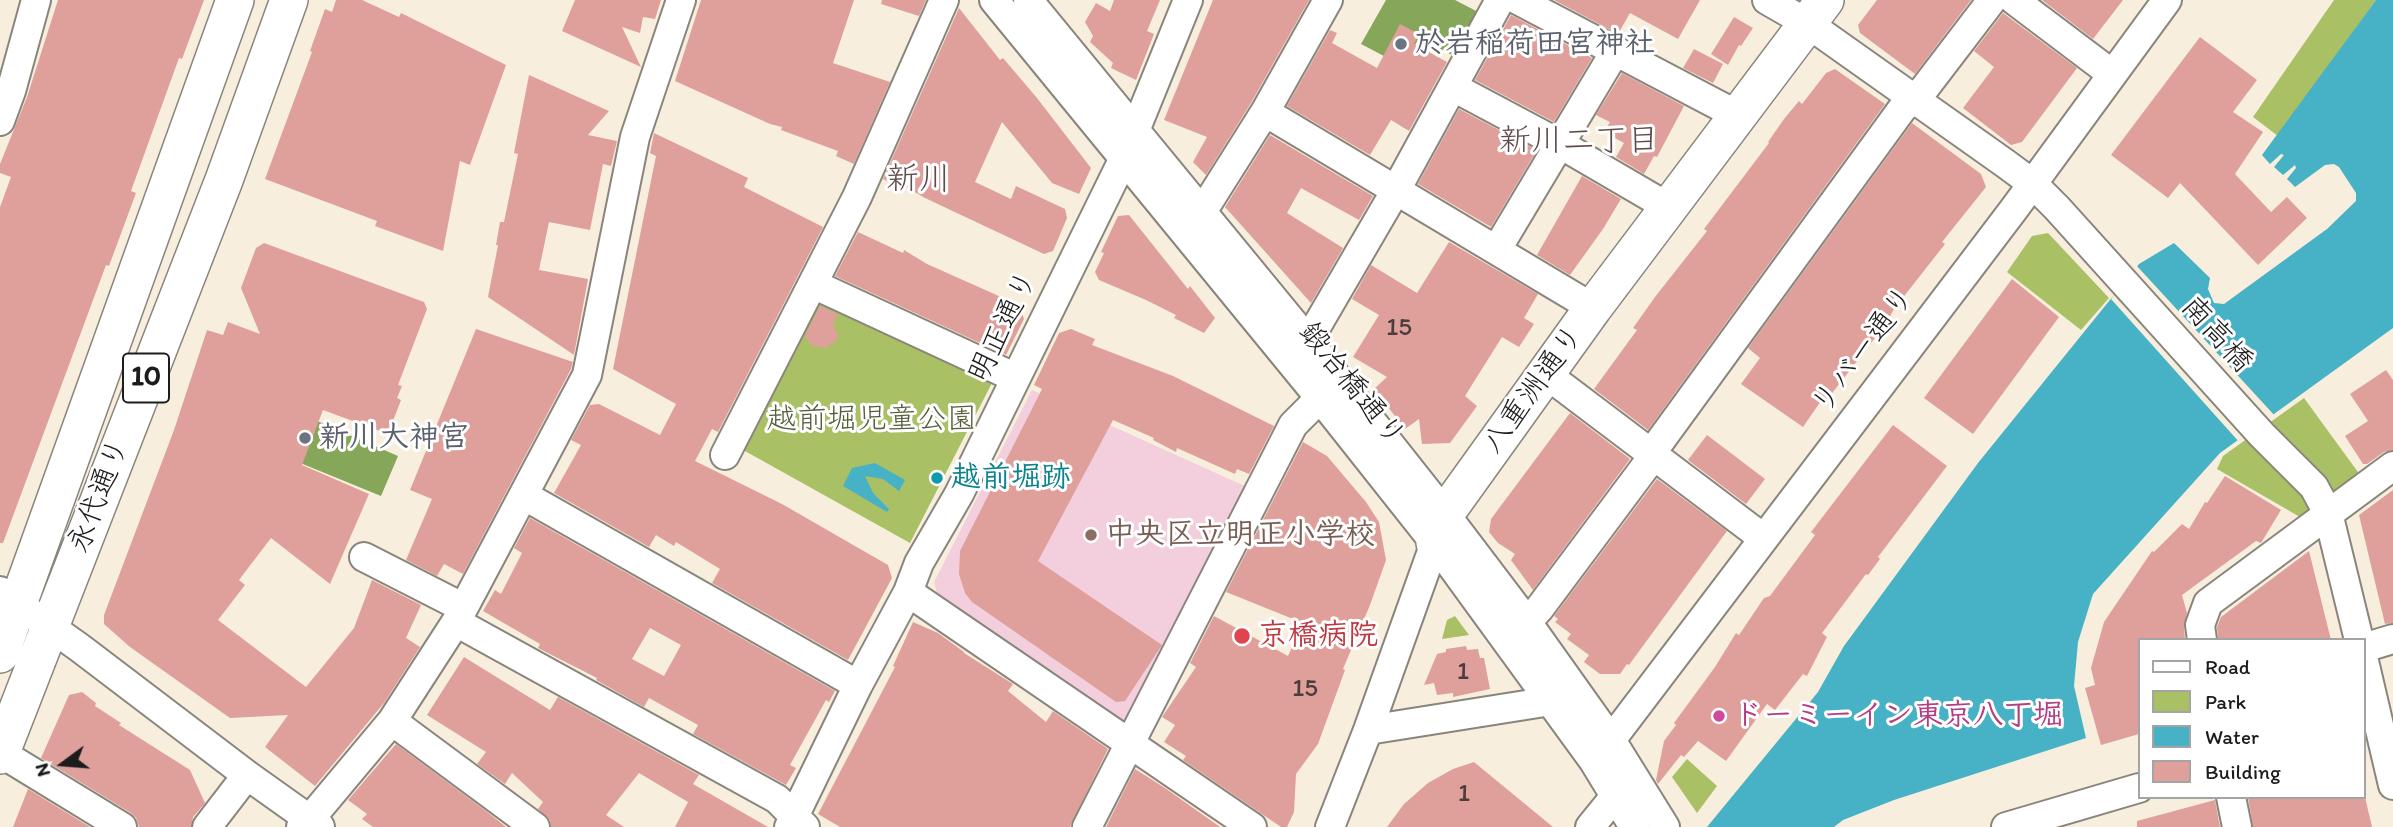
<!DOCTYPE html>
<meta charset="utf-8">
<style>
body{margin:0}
#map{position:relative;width:2393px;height:827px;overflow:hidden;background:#f7eedd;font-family:Itim,sans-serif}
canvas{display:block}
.legend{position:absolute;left:2138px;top:638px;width:228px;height:161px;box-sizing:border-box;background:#fff;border:2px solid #a4a4a4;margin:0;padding:9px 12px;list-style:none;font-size:21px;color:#1c1c1c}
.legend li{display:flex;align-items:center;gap:14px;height:35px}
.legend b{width:35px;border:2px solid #a4a4a4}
.north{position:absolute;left:28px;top:729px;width:70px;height:70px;-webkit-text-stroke:5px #fff;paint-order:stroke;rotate:254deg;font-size:19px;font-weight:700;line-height:28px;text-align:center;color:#1c1c1c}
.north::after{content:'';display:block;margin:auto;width:24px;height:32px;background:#1c1c1c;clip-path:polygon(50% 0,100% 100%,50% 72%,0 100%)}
</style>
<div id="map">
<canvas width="2393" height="827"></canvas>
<ul class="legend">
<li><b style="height:9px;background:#fff"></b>Road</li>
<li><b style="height:19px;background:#a9c065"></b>Park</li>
<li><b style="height:19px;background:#47b1c5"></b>Water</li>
<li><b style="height:19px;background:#dfa09c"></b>Building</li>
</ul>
<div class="north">N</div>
</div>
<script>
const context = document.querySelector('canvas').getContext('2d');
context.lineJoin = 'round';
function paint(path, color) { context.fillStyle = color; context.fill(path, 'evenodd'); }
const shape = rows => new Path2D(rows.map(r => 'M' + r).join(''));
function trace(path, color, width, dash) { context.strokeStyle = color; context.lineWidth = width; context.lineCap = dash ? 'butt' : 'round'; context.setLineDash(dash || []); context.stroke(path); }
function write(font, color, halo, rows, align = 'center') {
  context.font = font + ' Itim,"Klee One",sans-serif'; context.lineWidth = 6; context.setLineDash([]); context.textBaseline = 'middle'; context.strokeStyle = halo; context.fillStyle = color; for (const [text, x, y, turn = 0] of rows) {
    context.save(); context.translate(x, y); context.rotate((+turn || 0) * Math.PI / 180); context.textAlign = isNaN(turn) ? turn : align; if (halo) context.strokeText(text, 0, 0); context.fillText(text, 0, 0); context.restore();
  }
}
paint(shape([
 [1032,390,1247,487,1127,723,937,594,934,582]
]), '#f3cfde');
paint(shape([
 [2334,0,2376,0,2278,136,2253,117],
 [2048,233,2109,298,2081,330,2007,272,2032,236],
 [816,294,994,379,910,543,736,446],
 [2304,398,2363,479,2300,517,2217,469,2223,456],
 [1455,616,1469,635,1442,639,1447,620],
 [1687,759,1717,786,1697,813,1672,777]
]), '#a9c065');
paint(shape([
 [1386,0,1455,0,1480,13,1456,57,1419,38,1403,66,1361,44],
 [285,407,398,456,381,496,266,449]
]), '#86a65a');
paint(shape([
 [2376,0,2393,0,2393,328,2220,453,2093,594,2078,642,2074,686,2086,738,1894,800,1843,820,1834,827,1707,827,1818,692,1844,646,1978,463,2139,264,2174,243,2210,278,2208,289,2214,303,2224,304,2327,229,2356,201,2356,193,2339,167,2334,164,2325,165,2295,187,2287,179,2296,168,2295,165,2283,175,2274,167,2284,155,2281,154,2270,164,2262,155],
 [875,463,905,480,899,491,883,479,865,476,873,493,889,509,887,512,843,486,852,468]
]), '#47b1c5');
paint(shape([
 [2136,265,2276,417,2240,443,2111,299]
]), '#f7eedd');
paint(shape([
 [58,0,204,0,182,59,179,58,131,191,136,193,109,266,106,265,3,543,0,543,0,207,11,177,0,173,0,164,27,97],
 [336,0,362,0,399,17,401,13,506,65,470,165,460,161,443,251,375,226,377,221,265,179,312,52,310,51,325,9,332,12],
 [575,0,661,0,655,19,643,17,640,33,622,27,641,67,562,31],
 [701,0,854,0,833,63,890,82,854,164,836,156,838,151,781,130,782,127,770,124,675,81],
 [882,0,926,0,919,16,881,4],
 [1114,0,1160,0,1147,31,1154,34,1136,80,1111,68,1113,63,1090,42,1093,36,1085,22,1096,3,1110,11],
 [1213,0,1309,0,1251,103,1206,175,1193,162,1207,137,1164,120],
 [1554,0,1700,0,1678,39,1630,13,1618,34],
 [1877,0,1971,0,1915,74,1860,33,1858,25],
 [2042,0,2123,0,2093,39],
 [959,8,1000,60,1003,58,1037,98,1091,168,1079,194,1052,183,1002,122,975,182,1011,199,1016,186,1065,209,1067,218,1053,251,1044,254,925,198,899,183,897,186,883,179],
 [2003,13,2077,68,2022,142,2011,145,1963,108,1994,67,1974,51],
 [1511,15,1592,58,1554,122,1475,80],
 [1734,17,1753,28,1741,46,1739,45,1728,65,1711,54],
 [1400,24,1419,34,1414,44,1447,62,1409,131,1391,120,1370,155,1287,106,1330,30,1337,33,1332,43,1377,68],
 [2200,37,2257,80,2233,112,2263,132,2235,174,2271,212,2287,197,2307,218,2258,265,2180,183,2168,198,2111,155],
 [1694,49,1723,64,1713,83,1683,68],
 [1835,69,1885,104,1648,430,1594,389,1637,330,1633,328,1655,297,1707,231,1704,229,1769,143,1768,142,1784,119,1799,101,1802,104,1826,73],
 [1622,73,1684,106,1657,157,1654,156,1644,174,1616,157,1624,143,1604,132,1610,122,1596,115],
 [529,75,609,111,588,135,617,141,611,166,603,164,590,230,549,222,539,270,588,279,574,355,488,297,498,245,496,245,500,222,504,222,518,154,514,153],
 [1459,109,1537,150,1491,227,1418,184],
 [1912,123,1981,174,1986,187,1942,242,1945,244,1894,309,1885,325,1826,401,1823,398,1803,427,1741,384,1760,358,1748,348],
 [654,133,748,178,744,187,823,227,718,432,712,429,695,461,782,504,888,565,892,578,848,660,712,583,720,569,676,542,674,546,656,535,649,547,554,493,581,445,571,440,590,405,599,404,660,435,676,404,613,369,656,156,650,153],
 [1270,135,1373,196,1359,220,1301,188,1287,213,1343,248,1311,303,1225,207],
 [1582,176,1621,199,1603,229,1570,275,1537,255],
 [1129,215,1188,289,1190,286,1215,318,1204,333,1174,318,1176,315,1146,300,1099,280,1095,272,1104,253,1101,252,1118,216],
 [858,232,903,253,904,250,927,264,1019,305,1024,319,1006,355,835,276],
 [1449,242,1538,294,1524,318,1534,324,1519,347,1502,337,1465,396,1477,406,1450,443,1422,444,1419,419,1405,429,1374,389,1387,377,1353,357,1379,315,1352,299,1371,265,1417,293],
 [264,243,424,302,427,309,398,385,402,386,397,398,401,400,388,434,323,410,302,465,369,494,330,584,271,538,239,580,245,585,218,620,306,687,354,628,372,580,421,605,406,638,420,647,384,703,315,786,265,747,288,715,230,718,130,647,104,624,104,615,174,430,207,330,223,335,228,322,260,334,241,288,256,248],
 [2012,279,2059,317,1973,434,1924,398],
 [820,306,838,314,833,324,838,336,837,340,825,348,811,345,805,336],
 [476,329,573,362,571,369,463,574,444,564,437,576,406,560,432,499,410,490],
 [1071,329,1095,339,1092,345,1173,376,1274,426,1249,474,1237,469,1235,474,1177,448,1176,452,1153,440,1154,438,1113,420,1038,561,1162,645,1125,701,1116,702,972,602,965,593,959,574,960,551,1042,389,1034,385,1059,333],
 [2386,370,2393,380,2393,450,2384,452,2367,464,2363,464,2345,436,2368,421,2350,394],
 [1570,413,1630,459,1533,590,1511,560,1515,554,1498,543,1489,532,1491,519],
 [1893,425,1947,466,1878,557,1880,559,1868,575,1866,574,1822,633,1827,637,1807,676,1803,674,1775,710,1767,704,1726,761,1698,741,1684,757,1681,755,1658,784,1656,780,1664,741,1676,725,1674,723,1715,667,1736,633,1739,635,1764,598,1770,596,1815,535,1811,532],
 [1707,435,1765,479,1746,504,1688,460],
 [1303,442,1327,456,1366,502,1379,522,1386,560,1370,605,1343,669,1345,670,1318,744,1296,774,1294,812,1287,827,1281,827,1183,760,1186,756,1164,742,1175,725,1162,717,1196,667,1190,663,1214,616,1288,656,1303,623,1226,592],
 [2225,476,2281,510,2261,543,2256,541,2182,595,2187,613,2184,627,2185,640,2139,640,2139,734,2101,745,2085,688,2095,685,2091,668,2104,622,2152,551,2154,552,2182,524,2189,529,2205,502,2207,503],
 [1657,479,1727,531,1629,665,1627,664,1620,674,1600,674,1584,662,1589,655,1567,639,1571,634,1555,622,1558,619,1554,616],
 [2393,490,2393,623,2385,624,2359,515],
 [530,518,835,691,829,702,826,700,790,765,796,768,786,785,693,734,698,725,649,698,644,707,596,680,597,678,538,648,540,644,483,611,495,590,501,594,522,553,514,548],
 [650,628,681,645,664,676,632,659],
 [2309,551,2331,640,2218,640,2217,627,2221,617],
 [913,622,938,633,964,652,964,653,1013,684,1008,691,1046,722,1053,711,1108,749,1070,827,840,827,818,814,895,667,893,666],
 [1466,646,1467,650,1478,649,1480,658,1484,658,1490,689,1453,697,1453,693,1437,695,1434,683,1424,685,1437,654,1446,652,1446,649],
 [464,657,550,710,558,697,699,775,693,784,768,827,675,827,688,802,639,773,606,815,624,827,551,827,550,820,538,809,543,802,512,773,505,784,477,764,486,752,427,715],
 [82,692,96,703,95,706,121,723,119,725,190,770,205,803,193,817,191,827,139,827,136,818,131,813,41,758,69,695],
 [396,744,486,811,506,827,373,827,362,819,367,814,348,800],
 [1474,762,1553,827,1387,827,1404,804,1428,783,1453,769],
 [1135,769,1165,788,1220,827,1106,827],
 [28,789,90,827,13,827],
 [2248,797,2365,797,2372,827,2253,827],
 [2215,800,2220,827,2137,827,2137,821]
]), '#dfa09c');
const minor = shape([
 [994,0,1320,398,1435,543,1593,760,1634,827],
 [1028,0,1308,341,1445,514,1527,622,1611,740,1665,827],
 [1518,0,1737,115],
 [1767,0,1807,23,2006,164,2033,184,2057,208,2262,435,2314,487,2328,513,2359,640],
 [2014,0,2112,74],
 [1453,87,1560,144,1668,207],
 [1265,112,1593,308],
 [0,121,11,91,36,0],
 [1202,212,1265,112,1328,0],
 [1497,249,1616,50],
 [813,284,1016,378],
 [1308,341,1396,190,1500,0],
 [1546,374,1763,538],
 [725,455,857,197,944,0],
 [525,496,858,685],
 [364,557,462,607],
 [0,591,80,648,247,775,320,827],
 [908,592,1252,827],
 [456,622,777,799,805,827],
 [1527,622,1539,609,1648,463,1658,444,1902,109,1924,89,1992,0],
 [2202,640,2200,625,2208,603,2393,466],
 [2363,648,2393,639],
 [2363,657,2393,785],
 [392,721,535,827],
 [1368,730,1551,701],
 [1611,740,2014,209,2167,0],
 [1,753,122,827],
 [2231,797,2237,827],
 [207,827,247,775],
 [301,827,310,819,392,721,456,622,587,375,635,137,681,0],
 [789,827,858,685,908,592,919,563,959,494,1124,158,1188,0],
 [1087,827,1293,425,1320,398],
 [1330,827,1368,730,1435,543],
 [1590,827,1616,795],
 [2006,827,2139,788]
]);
const major = shape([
 [1435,543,1445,514,1593,308,1825,0],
 [0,654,235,0],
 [0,755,224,180,289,0]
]);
trace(minor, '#8a857c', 32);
trace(major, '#8a857c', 40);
trace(minor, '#fff', 28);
trace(major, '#fff', 37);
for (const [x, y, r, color] of [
 [1401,44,7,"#6b7280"],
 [305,438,7,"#6b7280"],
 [937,478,7,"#0f9aa8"],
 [1091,535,7,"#8d6e63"],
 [1242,636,9,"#e0444e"],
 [1719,716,7,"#d1479c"]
]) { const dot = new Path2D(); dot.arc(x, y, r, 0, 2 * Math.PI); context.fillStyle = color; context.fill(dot); trace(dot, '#fff', 2.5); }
write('26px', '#4d3d3c', null, [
 ["15",1399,328],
 ["1",1463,672],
 ["15",1305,689],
 ["1",1464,794]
]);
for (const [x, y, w] of [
 [146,378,46]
]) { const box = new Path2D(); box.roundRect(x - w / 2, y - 24.5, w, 49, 5); context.fillStyle = '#fff'; context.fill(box); trace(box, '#1c1c1c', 2); }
write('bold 28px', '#1c1c1c', null, [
 ["10",146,378]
]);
write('bold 30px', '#5b616d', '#fff', [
 ["於岩稲荷田宮神社",1415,44],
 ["新川大神宮",319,438]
], 'left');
write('30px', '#1c1c1c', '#fff', [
 ["明正通り",1004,327,-64],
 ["南高橋",2216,335,48],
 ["リバー通り",1864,351,-53],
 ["鍛冶橋通り",1351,385,51],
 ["八重洲通り",1534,390,-54],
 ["永代通り",100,496,-69]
]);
write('30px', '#545e39', '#fff', [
 ["越前堀児童公園",872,420]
]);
write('bold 30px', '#0d838f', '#fff', [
 ["越前堀跡",951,478]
], 'left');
write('bold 30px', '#785e54', '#fff', [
 ["中央区立明正小学校",1105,535]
], 'left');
write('bold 30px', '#be3a42', '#fff', [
 ["京橋病院",1258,636]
], 'left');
write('bold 30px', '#b23c85', '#fff', [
 ["ドーミーイン東京八丁堀",1733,716]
], 'left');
write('32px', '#604a49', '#fff', [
 ["新川二丁目",1579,142]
]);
write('33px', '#604a49', '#fff', [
 ["新川",919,181]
]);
</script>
